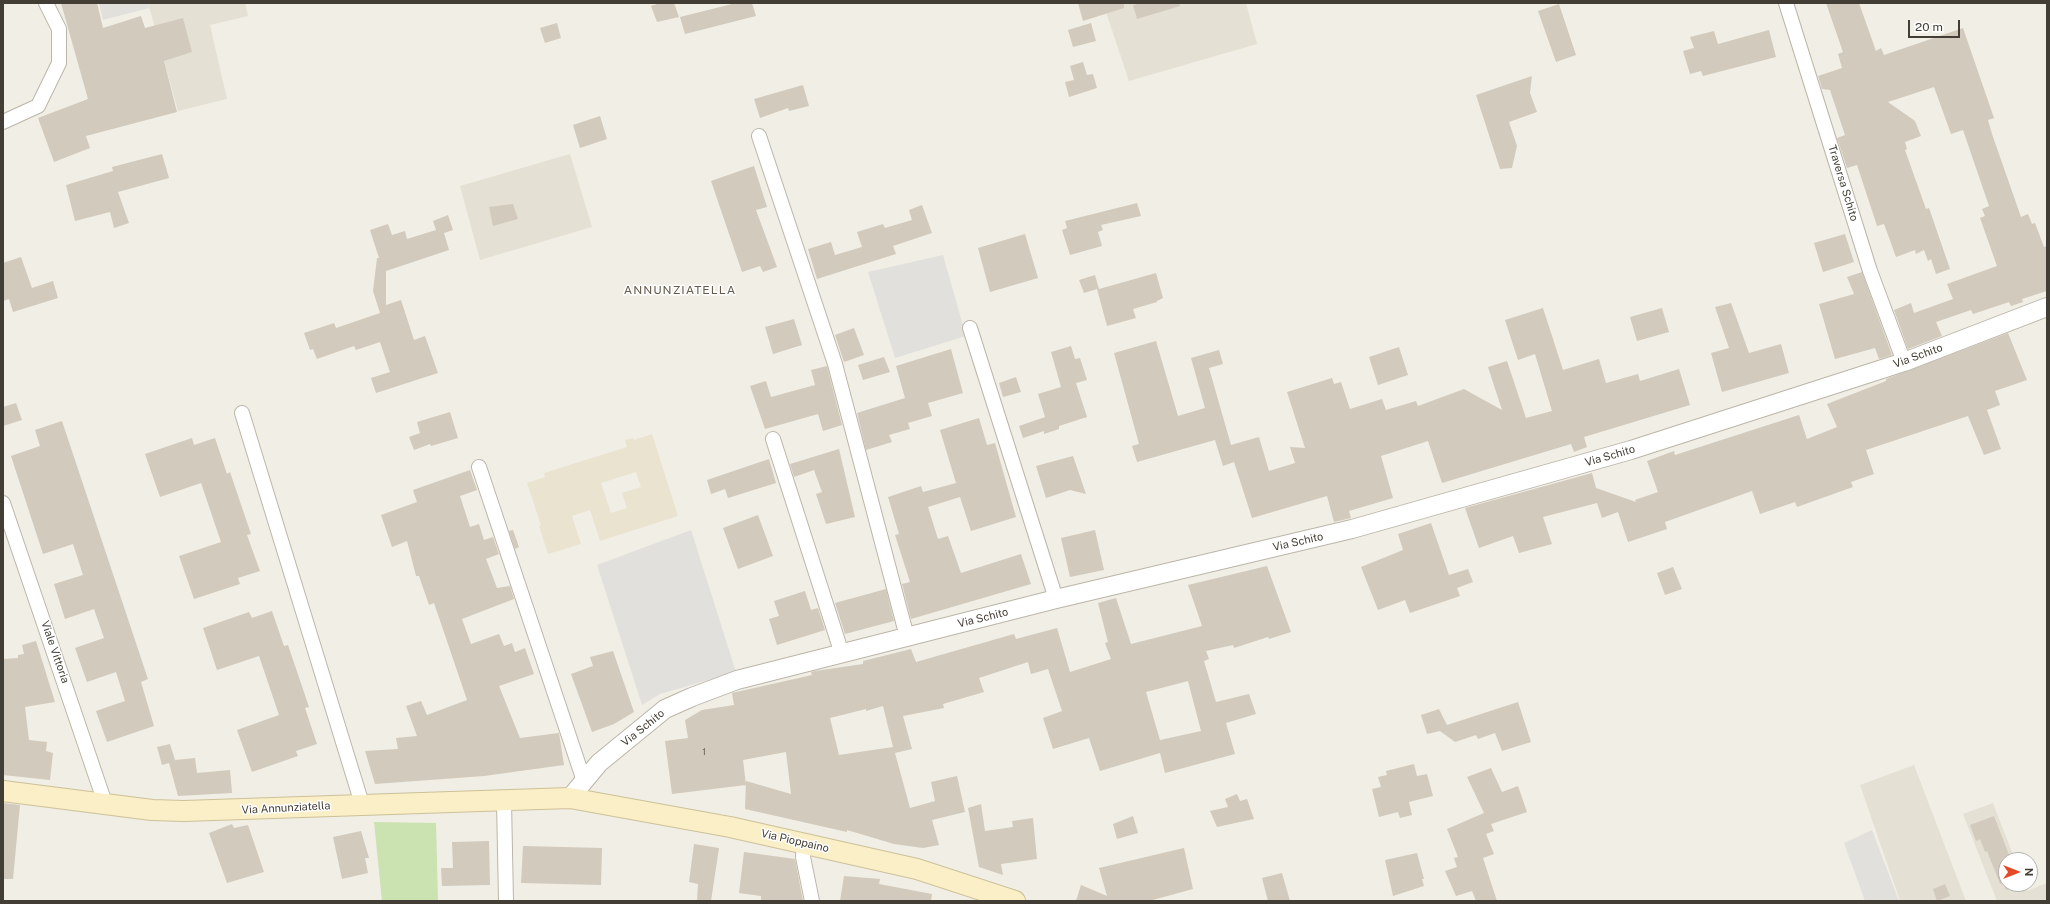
<!DOCTYPE html>
<style>
body{margin:0}
#map{position:relative;width:2050px;height:904px;overflow:hidden;background:#f1eee5;font-family:"Public Sans",sans-serif}
canvas{display:block}
.frame{position:absolute;inset:0;border:4px solid #433e35;pointer-events:none}
.north{position:absolute;left:1998px;top:852px;width:40px;height:40px;box-sizing:border-box;background:#fff;border:1px solid #b4b2ae;border-radius:50%;rotate:90deg;font-size:11px;font-weight:700;line-height:16px;text-align:center;color:#433e35}
.north::after{content:'';display:block;margin:auto;width:14px;height:18px;background:#e74826;clip-path:polygon(50% 0,100% 100%,50% 72%,0 100%)}
.scale{position:absolute;left:1908px;top:20px;width:52px;height:18px;box-sizing:border-box;border:2px solid #433e35;border-top:0;padding-left:5px;font-size:12px;line-height:14px;white-space:nowrap;color:#433e35;-webkit-text-stroke:3px #fff;paint-order:stroke}
</style>
<div id="map">
<canvas width="2050" height="904"></canvas>
<div class="frame"></div>
<div class="north">N</div>
<div class="scale">20 m</div>
</div>
<script>
const context = document.querySelector('canvas').getContext('2d');
context.lineJoin = 'round';
function paint(path, color) { context.fillStyle = color; context.fill(path, 'evenodd'); }
const shape = rows => new Path2D(rows.map(r => 'M' + r).join(''));
function trace(path, color, width, dash) { context.strokeStyle = color; context.lineWidth = width; context.lineCap = dash ? 'butt' : 'round'; context.setLineDash(dash || []); context.stroke(path); }
function write(font, color, halo, rows, align = 'center') {
  context.font = font + ' "Public Sans",sans-serif'; context.lineWidth = 3; context.setLineDash([]); context.textBaseline = 'middle'; context.strokeStyle = halo; context.fillStyle = color; for (const [text, x, y, turn = 0] of rows) {
    context.save(); context.translate(x, y); context.rotate((+turn || 0) * Math.PI / 180); context.textAlign = isNaN(turn) ? turn : align; if (halo) context.strokeText(text, 0, 0); context.fillText(text, 0, 0); context.restore();
  }
}
paint(shape([
 [148,3,245,3,248,16,210,25,227,99,178,111],
 [1103,3,1246,3,1257,44,1129,81],
 [570,154,592,227,480,260,460,186],
 [1914,765,1966,901,1900,901,1860,785],
 [1993,803,2015,860,2006,860,2006,884,2024,884,2027,891,2047,883,2047,901,1997,901,1963,814]
]), '#e5e0d4');
paint(shape([
 [652,434,678,516,600,541,590,510,572,516,581,544,548,554,539,526,541,525,527,483,545,477,544,473,627,447,625,440,633,438,634,440],
 [636,472,641,487,622,493,627,508,611,513,601,483]
]), '#e9e3d0');
paint(shape([
 [374,822,436,823,438,901,382,901]
]), '#cbe2b1');
paint(shape([
 [99,3,148,3,149,8,103,20],
 [943,255,966,336,895,358,868,272],
 [691,530,736,672,660,694,642,705,597,565],
 [1872,830,1899,901,1865,901,1844,843]
]), '#e2e0dd');
paint(shape([
 [61,3,97,3,103,28,141,16,145,28,183,18,192,52,164,61,177,112,86,136,90,148,54,162,38,118,88,99],
 [660,3,674,3,679,17,657,22,651,6],
 [736,3,752,3,756,16,685,34,680,17],
 [1078,3,1124,3,1124,8,1083,21],
 [1141,3,1179,3,1180,6,1137,19,1133,5],
 [1826,3,1859,3,1876,51,1881,48,1884,55,1963,28,1994,118,1988,120,1992,134,2021,217,2028,214,2032,224,2035,223,2044,247,2047,246,2047,291,2022,299,2023,302,2011,306,2009,302,1973,314,1971,310,1936,322,1942,336,1908,349,1894,310,1911,303,1914,313,1953,299,1947,284,1997,266,1980,218,1985,216,1982,209,1989,206,1963,130,1951,134,1934,87,1888,102,1915,121,1921,136,1905,142,1907,149,1905,150,1926,209,1929,208,1950,269,1936,274,1931,259,1928,261,1924,250,1916,254,1915,250,1896,257,1884,224,1877,226,1857,165,1847,168,1837,138,1845,135,1830,90,1822,89,1818,76,1842,68,1838,54,1843,52],
 [1559,4,1576,55,1556,62,1538,11],
 [557,23,561,38,545,43,540,28],
 [1091,23,1096,41,1073,47,1068,30],
 [1769,30,1776,57,1703,76,1701,71,1690,74,1683,51,1694,48,1690,37,1714,31,1718,44],
 [1083,62,1087,75,1093,74,1097,88,1069,97,1065,82,1074,80,1070,66],
 [1532,76,1530,93,1537,112,1509,122,1517,146,1512,168,1500,169,1476,95],
 [803,85,809,106,789,111,788,108,760,118,754,99],
 [600,116,607,139,580,148,573,125],
 [162,154,169,178,118,192,129,223,114,228,110,212,75,221,66,185,113,171,112,167],
 [754,166,767,207,756,210,777,267,763,272,760,266,742,272,711,181],
 [1137,203,1141,216,1101,225,1103,230,1098,232,1102,246,1070,255,1062,230,1067,228,1065,221],
 [513,204,518,219,493,226,489,207],
 [922,205,932,233,893,246,896,254,817,279,808,249,831,242,835,255,862,247,857,232,883,224,885,228,912,220,909,210],
 [448,215,453,230,444,233,449,250,386,271,386,305,401,300,414,340,425,336,438,373,376,393,371,378,390,372,380,342,356,350,354,346,317,359,313,349,310,350,304,333,334,323,336,328,380,313,373,291,377,258,379,258,370,230,388,224,392,235,405,231,407,239,436,230,433,221],
 [1025,234,1038,278,990,292,978,248],
 [1845,234,1854,262,1823,272,1814,243],
 [21,257,32,288,53,281,58,298,13,312,9,299,3,301,3,263],
 [1862,272,1892,355,1879,359,1875,348,1835,359,1819,304,1854,294,1847,277],
 [1156,273,1163,298,1157,301,1157,302,1133,309,1136,318,1107,326,1097,289,1084,293,1079,280,1095,275,1099,289],
 [1731,303,1749,353,1781,344,1789,373,1722,392,1711,353,1729,348,1715,307],
 [1543,308,1563,370,1599,359,1606,383,1638,374,1640,381,1679,369,1690,405,1584,437,1587,447,1574,452,1571,444,1442,483,1428,441,1381,456,1393,498,1349,511,1351,518,1334,522,1327,496,1252,518,1234,462,1223,466,1215,440,1137,462,1132,446,1139,444,1114,353,1156,341,1178,416,1205,408,1191,358,1219,350,1223,364,1209,368,1231,445,1259,437,1269,471,1295,463,1290,447,1305,448,1287,392,1332,378,1334,384,1341,382,1350,409,1382,399,1386,410,1416,401,1418,406,1464,389,1502,410,1488,367,1507,361,1526,418,1552,411,1535,354,1518,360,1505,320],
 [1662,308,1669,332,1637,341,1630,317],
 [794,319,802,345,773,354,765,327],
 [854,328,864,355,844,362,835,335],
 [2008,333,2027,380,1995,391,2000,405,1987,410,2001,449,1984,455,1968,416,1866,450,1874,474,1851,482,1853,487,1797,507,1795,502,1760,514,1752,491,1665,522,1667,529,1628,542,1618,512,1602,518,1597,503,1543,517,1552,544,1519,553,1513,536,1479,548,1465,508,1592,473,1596,488,1636,502,1635,500,1658,492,1647,461,1674,451,1675,455,1799,415,1807,439,1837,427,1827,404,1886,381,1886,379],
 [1071,346,1075,359,1080,358,1087,380,1076,383,1087,417,1059,426,1059,429,1044,434,1044,431,1023,438,1019,426,1045,417,1038,394,1061,387,1051,352],
 [1399,347,1408,375,1378,385,1369,357],
 [951,349,963,393,928,403,932,416,908,423,910,429,889,435,892,442,866,450,857,413,905,398,896,366],
 [884,357,890,372,863,380,858,365],
 [827,366,842,425,823,431,818,414,765,429,750,386,766,381,771,397,815,385,811,370],
 [1016,377,1021,392,1003,397,999,383],
 [16,403,22,420,3,426,3,407],
 [450,412,458,438,431,446,430,444,414,450,409,437,420,433,417,422],
 [979,418,987,445,995,443,1016,517,971,531,960,497,928,507,938,539,948,536,961,573,1021,554,1031,584,911,619,902,584,910,582,895,535,899,534,888,497,921,486,923,492,956,483,940,430],
 [62,421,148,679,141,682,154,726,107,742,96,711,125,701,116,672,87,682,75,648,104,638,94,609,65,619,54,584,83,575,73,544,43,554,11,456,40,446,35,430],
 [192,438,194,445,215,438,227,474,230,472,251,534,247,535,260,571,238,578,240,584,194,599,179,556,221,542,201,483,160,497,145,454],
 [839,449,855,517,826,524,816,494,822,492,814,470,794,477,790,464],
 [1073,456,1086,494,1070,490,1046,498,1036,466],
 [769,459,776,483,728,498,725,489,711,494,707,480],
 [470,470,477,490,460,496,470,527,479,524,484,540,493,537,499,554,486,559,497,588,510,586,514,599,462,619,471,644,499,634,504,646,512,643,515,652,525,648,534,674,499,686,520,738,559,733,564,765,484,776,375,784,365,751,398,749,396,738,417,736,406,706,421,701,427,715,467,700,434,603,429,605,419,576,416,576,407,541,392,547,381,515,417,502,413,490],
 [758,515,773,556,738,569,723,528],
 [1431,523,1449,575,1468,569,1473,582,1457,588,1460,596,1410,613,1405,600,1378,610,1361,567,1403,550,1398,534],
 [513,530,519,547,515,549,509,531],
 [1095,530,1104,570,1070,577,1061,538],
 [1267,566,1291,632,1269,639,1268,637,1234,648,1233,645,1206,651,1209,659,1204,661,1216,702,1249,694,1256,714,1226,723,1235,754,1165,773,1160,753,1100,771,1089,738,1053,749,1043,718,1062,711,1048,669,1031,674,1028,662,979,678,984,692,943,704,944,708,903,716,912,749,895,753,910,808,935,801,931,782,957,776,965,812,932,820,939,845,923,848,894,844,847,830,847,832,745,809,746,781,791,794,786,752,743,760,746,785,672,794,665,741,688,738,685,720,702,710,734,705,732,693,812,675,811,672,815,671,863,664,863,661,911,649,916,662,1014,634,1016,639,1057,628,1070,672,1111,659,1105,643,1108,642,1098,603,1116,598,1131,644,1202,626,1188,585],
 [1188,681,1201,731,1160,740,1146,692],
 [883,706,893,747,839,755,830,718,866,709,866,711],
 [1673,567,1682,589,1665,595,1657,573],
 [886,589,894,621,845,634,835,603],
 [805,591,811,610,818,608,825,630,777,645,769,619,779,616,774,601],
 [272,611,284,646,288,645,309,707,305,708,317,744,296,751,298,756,252,772,237,730,279,715,259,656,217,670,203,628,249,612,252,618],
 [36,641,55,702,25,707,29,740,47,742,46,751,53,753,50,780,3,775,3,659,18,658,18,655,24,654,22,645],
 [613,651,634,712,614,724,592,732,571,674,593,666,590,657],
 [1518,702,1531,742,1502,751,1495,733,1478,739,1476,735,1455,742,1440,731,1427,734,1421,715,1439,709,1447,725],
 [170,744,175,760,195,758,197,773,230,770,232,793,178,796,169,763,162,765,157,747],
 [1414,764,1417,776,1427,774,1433,796,1409,802,1412,815,1400,818,1398,812,1379,817,1372,789,1381,787,1378,777,1387,775,1386,771],
 [1491,768,1502,792,1518,786,1527,812,1491,824,1494,831,1486,834,1494,854,1483,858,1497,901,1476,901,1472,891,1456,896,1445,871,1457,867,1454,858,1458,857,1447,829,1484,813,1467,777],
 [1237,794,1240,801,1247,799,1254,819,1217,827,1210,811,1228,807,1225,799],
 [3,803,20,805,13,879,3,879],
 [981,804,985,831,1013,827,1012,821,1033,818,1037,859,1001,864,1003,875,979,867,968,808],
 [1133,816,1138,833,1117,839,1113,824],
 [1994,816,2011,860,2006,860,2006,884,2020,885,2006,890,2003,883,2000,884,1987,851,1985,852,1980,839,1976,841,1970,825],
 [232,824,234,828,248,825,264,872,227,883,209,833],
 [361,831,369,858,365,858,368,873,342,879,333,837],
 [489,841,490,885,442,886,441,868,453,868,452,842],
 [694,844,719,848,711,901,697,901,698,884,689,882],
 [523,846,602,848,601,885,521,883],
 [1184,848,1193,889,1149,901,1076,901,1081,885,1107,896,1099,868],
 [744,852,795,859,803,901,761,901,761,896,739,893],
 [1417,853,1424,879,1422,879,1424,886,1393,896,1385,860],
 [1282,873,1290,901,1268,901,1262,878],
 [844,876,880,879,879,884,932,894,931,901,840,901],
 [1945,884,1950,896,1937,901,1933,889]
]), '#d2cabc');
const minor = shape([
 [1786,3,1870,271,1904,362],
 [3,122,38,106,59,63,59,29,46,3],
 [759,136,835,364,907,637],
 [970,328,1056,599],
 [242,413,362,804],
 [773,439,842,654],
 [479,467,584,781],
 [3,503,105,803],
 [504,801,506,901],
 [804,844,803,857,812,901]
]);
const tertiary = shape([
 [570,798,599,763,665,709,692,697,737,680,1056,599,1352,529,1631,450,1904,362,2047,307]
]);
const secondary = shape([
 [3,791,152,810,184,811,570,798,730,827,917,869,1015,901]
]);
trace(minor, '#bcb6a9', 16);
trace(tertiary, '#bcb6a9', 20);
trace(secondary, '#cdc198', 22);
trace(minor, '#fff', 14);
trace(tertiary, '#fff', 18);
trace(secondary, '#faefc7', 20);
write('9px', '#676157', null, [
 ["1",704,752]
]);
write('11px', '#433e35', '#fff', [
 ["Traversa Schito",1843,183,73],
 ["Via Schito",1918,356,-20],
 ["Via Schito",1610,456,-16],
 ["Via Schito",1298,542,-13],
 ["Via Schito",983,618,-14],
 ["Viale Vittoria",55,652,71],
 ["Via Schito",643,728,-39],
 ["Via Annunziatella",286,808,-3],
 ["Via Pioppaino",795,841,13]
]);
context.letterSpacing = '1px';
write('12px', '#655c4e', '#fff', [
 ["ANNUNZIATELLA",680,290]
]);
context.letterSpacing = '0px';
</script>
